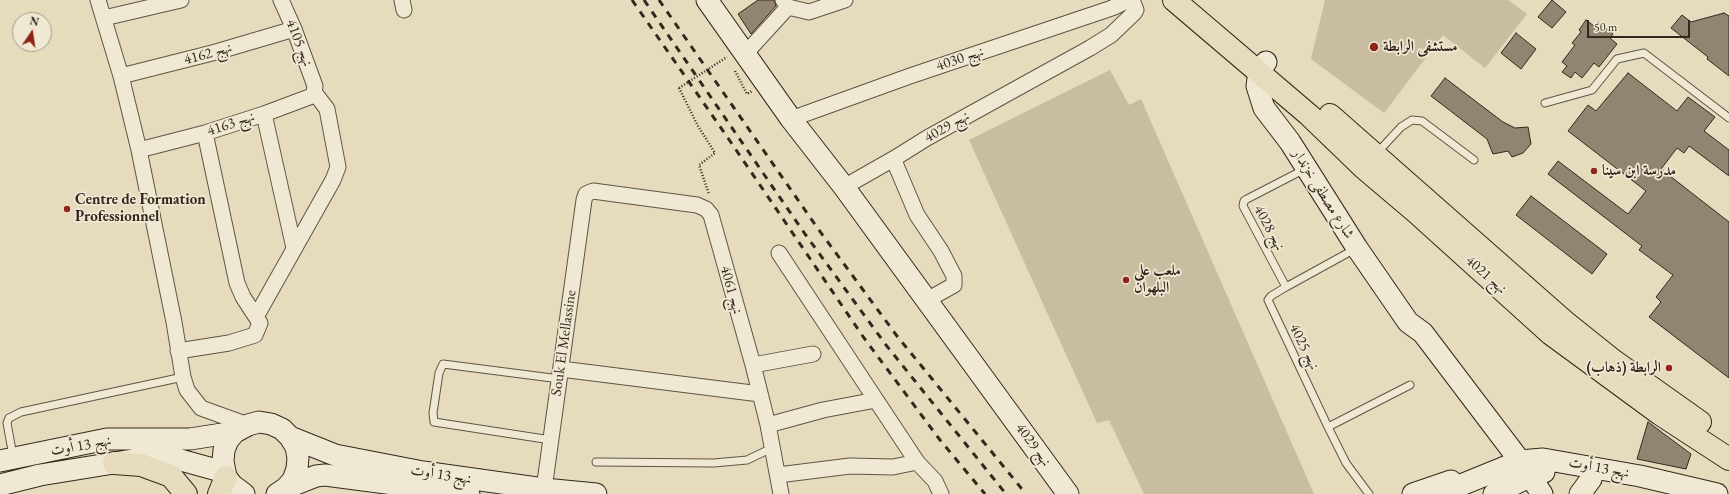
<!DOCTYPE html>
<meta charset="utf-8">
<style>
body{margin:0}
#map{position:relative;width:1729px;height:494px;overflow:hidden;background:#e6dbbc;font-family:"EB Garamond",serif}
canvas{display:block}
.north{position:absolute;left:12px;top:12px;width:40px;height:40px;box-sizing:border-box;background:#efe8d3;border:1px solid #a49b8b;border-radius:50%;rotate:13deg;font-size:11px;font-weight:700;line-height:16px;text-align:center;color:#34271f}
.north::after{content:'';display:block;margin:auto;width:14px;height:18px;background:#8f2418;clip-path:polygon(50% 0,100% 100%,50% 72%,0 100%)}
.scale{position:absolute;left:1587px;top:20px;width:103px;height:18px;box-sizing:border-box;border:2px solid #34271f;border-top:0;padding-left:5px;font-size:12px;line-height:14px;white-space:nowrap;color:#34271f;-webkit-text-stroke:3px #efe8d3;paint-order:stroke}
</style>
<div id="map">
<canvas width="1729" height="494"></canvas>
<div class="north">N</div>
<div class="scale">50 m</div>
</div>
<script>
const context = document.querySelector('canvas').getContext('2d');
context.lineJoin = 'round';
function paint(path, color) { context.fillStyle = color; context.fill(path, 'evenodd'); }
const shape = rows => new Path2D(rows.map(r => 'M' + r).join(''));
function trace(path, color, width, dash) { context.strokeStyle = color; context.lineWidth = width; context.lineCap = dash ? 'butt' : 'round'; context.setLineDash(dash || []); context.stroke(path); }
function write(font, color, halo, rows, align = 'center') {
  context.font = font + ' "EB Garamond",Amiri,serif'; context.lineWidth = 3.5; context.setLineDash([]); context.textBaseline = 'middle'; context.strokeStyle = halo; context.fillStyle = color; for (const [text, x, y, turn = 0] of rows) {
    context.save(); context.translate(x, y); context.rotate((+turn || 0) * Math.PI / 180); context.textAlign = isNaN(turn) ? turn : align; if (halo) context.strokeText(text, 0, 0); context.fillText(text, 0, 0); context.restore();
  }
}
paint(shape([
 [1325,0,1508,0,1527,14,1485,68,1443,35,1384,113,1311,59],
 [1110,70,1129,105,1141,99,1314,494,1144,494,1109,420,1097,423,969,140]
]), '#c8bca1');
const building = shape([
 [758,0,774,0,776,6,751,34,738,14,758,0],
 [1552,0,1566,12,1552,28,1538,17,1552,0],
 [1724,13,1729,16,1729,76,1707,59,1708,57,1671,28,1682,15,1691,22,1724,13],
 [1586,20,1594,26,1598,22,1613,34,1610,38,1617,44,1599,67,1594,63,1582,78,1575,72,1571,78,1562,72,1567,66,1562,62,1575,45,1572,43,1581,32,1579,30,1586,20],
 [1516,33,1536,49,1521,69,1501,53,1516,33],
 [1628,73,1677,111,1688,97,1715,117,1704,131,1729,150,1729,176,1689,146,1684,153,1677,148,1661,169,1729,222,1729,378,1649,317,1661,302,1656,297,1673,275,1639,250,1642,246,1548,174,1558,161,1628,214,1646,191,1568,131,1588,105,1596,111,1628,73],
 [1445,78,1503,122,1515,128,1528,127,1531,144,1523,153,1512,157,1508,151,1493,154,1487,139,1431,96,1445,78],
 [1531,196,1607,254,1592,274,1516,215,1531,196],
 [1648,422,1691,454,1686,469,1637,459,1648,422]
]);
paint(building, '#918571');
trace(building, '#34271f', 1);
const lane = shape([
 [1545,103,1592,90,1617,59,1644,53,1729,118],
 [1377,153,1401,127,1412,120,1422,121,1474,160],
 [1355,249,1286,287,1271,296,1268,300,1328,427,1346,463,1369,494],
 [1286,287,1243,206,1244,201,1247,199,1305,169],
 [1328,427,1410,385],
 [551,440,434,422,433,413,439,373,443,364,560,379],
 [13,456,7,423,9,418,21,412,183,377],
 [596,462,714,463,747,460,772,448]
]);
const street = shape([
 [98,0,121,76,139,150,174,322,183,377,187,390,201,408,248,425],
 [402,0,404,10],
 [783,0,788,7,809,12,845,0],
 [104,18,181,0],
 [745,54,788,7],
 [121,76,216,52,294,29],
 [264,114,294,248],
 [791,119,910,76,1112,8,1129,0],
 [139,150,205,133,264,114,312,96,314,92,315,86,294,29,281,0],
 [844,187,895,158],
 [779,253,876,400,917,462,935,481,941,494],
 [927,300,954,285,954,276,941,251,917,215,895,163,895,158,927,138,1090,48,1111,35,1134,13,1136,10,1132,0],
 [257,315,333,180,338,167,327,109,314,92],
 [178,351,229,343,255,335,260,323,243,297,237,283,205,133],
 [753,365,813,354],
 [561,369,760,394],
 [768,425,823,410,876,400],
 [778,475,850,466,893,467,917,462],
 [544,489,584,200,586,194,593,191,697,205,706,209,711,215,753,365,768,425,781,494]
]);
const secondary = shape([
 [707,0,791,119,844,187,1068,494],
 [1266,62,1259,72,1257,86,1264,108,1290,142,1357,248,1408,322,1423,333,1520,461,1542,494],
 [290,437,335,455,423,472,544,489,596,494],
 [0,461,107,439,190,439,235,432],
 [0,485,40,475,151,457,177,459,224,472],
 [286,488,316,476,325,475,469,494],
 [244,494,232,485,226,477,223,461,224,450,228,440,235,432,248,425,259,422,271,424,282,429,290,437,296,447,298,458,297,469,293,480,286,488,277,494],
 [1413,494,1451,481],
 [1439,494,1520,461,1543,459,1640,476,1717,494],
 [1494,494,1531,476,1544,472],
 [1580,494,1591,479]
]);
const primary = shape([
 [1174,0,1309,115,1364,168,1416,212,1551,334,1660,414,1729,459],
 [1330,115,1564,321,1614,361,1700,422]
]);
const highway = shape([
 [114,463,141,465,171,476,186,494],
 [219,494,226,477]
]);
trace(lane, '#605446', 9);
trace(street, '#605446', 17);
trace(secondary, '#34271f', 23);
trace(primary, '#34271f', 24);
trace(highway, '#34271f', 24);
trace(shape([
 [735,71,747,94,752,91],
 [679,88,698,126,715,153,699,165,709,194]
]), '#34271f', 2.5, [1, 2]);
trace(lane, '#efe8d3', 7);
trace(street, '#efe8d3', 15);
trace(secondary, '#efe8d3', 21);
trace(primary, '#e6dbbc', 22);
trace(highway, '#e6dbbc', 22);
trace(shape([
 [632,0,730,141,864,338,940,440,985,494],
 [644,0,805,234,886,345,1006,494],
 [659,0,816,226,897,336,1026,494]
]), '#34271f', 3, [7, 7]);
trace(shape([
 [679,88,727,57]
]), '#34271f', 2.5, [1, 2]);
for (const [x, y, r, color] of [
 [1374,47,5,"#8f2418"],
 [1594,171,4,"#8f2418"],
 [67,209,4,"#8f2418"],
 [1126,280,4,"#8f2418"],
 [1669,368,4,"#8f2418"]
]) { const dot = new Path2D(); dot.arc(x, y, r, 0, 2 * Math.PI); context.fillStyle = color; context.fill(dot); trace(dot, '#efe8d3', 1.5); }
write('15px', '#34271f', '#efe8d3', [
 ["نهج 4105",299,43,69],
 ["نهج 4162",208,54,-15],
 ["نهج 4030",960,59,-18],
 ["نهج 4163",231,124,-18],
 ["نهج 4029",947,127,-29],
 ["شارع مصطفى خزندار",1323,194,58],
 ["نهج 4028",1269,228,62],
 ["نهج 4021",1486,275,42],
 ["نهج 4061",731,290,75],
 ["Souk El Mellassine",564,343,-82],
 ["نهج 4025",1304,347,64],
 ["نهج 4029",1033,445,54],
 ["نهج 13 أوت",81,446,-10],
 ["نهج 13 أوت",1599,468,11],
 ["نهج 13 أوت",441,475,9]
]);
write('bold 15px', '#34271f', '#efe8d3', [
 ["مستشفى الرابطة",1383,47],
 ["مدرسة ابن سينا",1602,171],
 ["Centre de Formation",75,200],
 ["Professionnel",75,217],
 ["ملعب علي",1134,271],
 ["البلهوان",1134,288],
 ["الرابطة (ذهاب)",1661,368,"right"]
], 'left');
</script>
